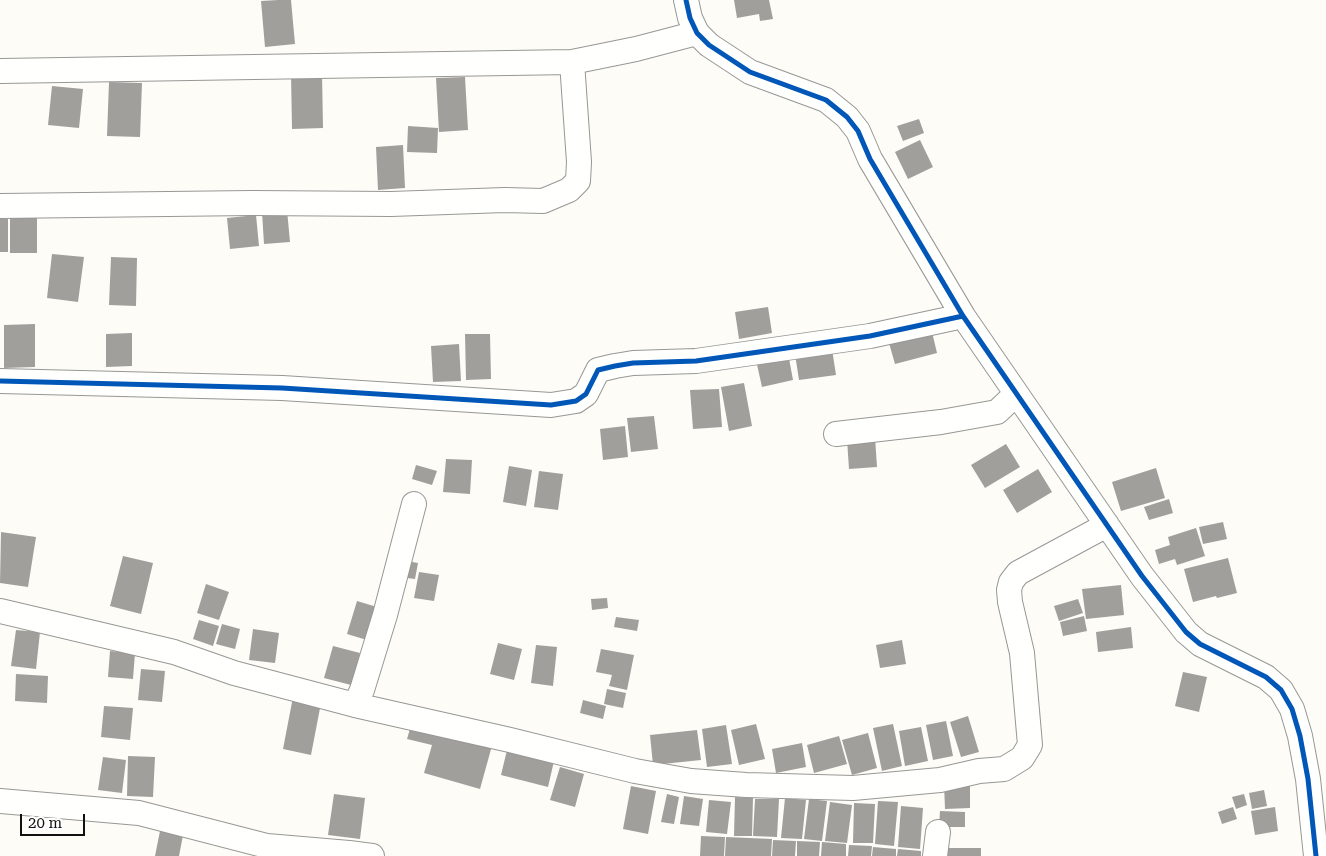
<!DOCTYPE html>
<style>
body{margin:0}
#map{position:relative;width:1326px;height:856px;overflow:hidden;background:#fdfcf7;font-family:"Roboto Serif",serif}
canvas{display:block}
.scale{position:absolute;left:20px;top:814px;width:65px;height:22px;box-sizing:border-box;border:2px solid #111;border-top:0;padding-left:6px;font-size:15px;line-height:18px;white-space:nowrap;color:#111;-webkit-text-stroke:4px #fff;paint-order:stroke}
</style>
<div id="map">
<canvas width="1326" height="856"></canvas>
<div class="scale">20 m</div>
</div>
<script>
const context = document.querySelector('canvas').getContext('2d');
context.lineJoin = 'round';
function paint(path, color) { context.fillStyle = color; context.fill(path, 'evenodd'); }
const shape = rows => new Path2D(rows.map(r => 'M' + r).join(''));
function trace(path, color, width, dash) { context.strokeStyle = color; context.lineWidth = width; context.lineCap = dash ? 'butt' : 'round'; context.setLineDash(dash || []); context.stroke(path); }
paint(shape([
 [278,0,291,0,295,44,265,47,261,1],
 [734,0,769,0,773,19,760,21,759,14,737,18],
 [322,73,323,128,292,129,291,74],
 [465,77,468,130,439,132,436,78],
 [109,82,142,83,140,137,107,136],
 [52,86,83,89,79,128,48,125],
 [919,119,924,133,903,141,897,126],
 [408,126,438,128,437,153,407,152],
 [920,140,933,167,908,179,895,152],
 [403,145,405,188,378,190,376,147],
 [287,210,290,242,264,244,262,212],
 [256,215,259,246,230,249,227,218],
 [37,216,37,253,10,253,10,217],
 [0,219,8,219,8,252,0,252],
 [52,254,84,257,78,302,47,298],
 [111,257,137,258,136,306,109,305],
 [768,307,772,333,739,339,735,312],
 [35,324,35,367,4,368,4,325],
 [932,332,937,353,895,364,889,343],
 [132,333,132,366,106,367,106,334],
 [465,334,490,334,491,379,466,380],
 [459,344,461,381,433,382,431,346],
 [832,349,836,375,799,380,795,354],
 [788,353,793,380,762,387,756,360],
 [744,383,752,426,729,431,721,387],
 [719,389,722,427,693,429,690,390],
 [654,416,658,449,631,452,627,418],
 [625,426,628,457,603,460,600,429],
 [875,437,877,467,849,469,847,439],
 [1006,444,1020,467,985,488,971,465],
 [446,459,472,460,470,494,443,492],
 [416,465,437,471,432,485,412,479],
 [509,466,532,470,526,506,503,502],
 [1156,468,1165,498,1121,511,1112,482],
 [1038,469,1052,492,1017,513,1003,490],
 [539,471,563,474,558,510,534,507],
 [1169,499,1173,513,1149,520,1144,507],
 [1223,522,1227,539,1203,544,1199,527],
 [1196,528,1205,556,1177,565,1175,559,1159,564,1155,550,1170,545,1168,537],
 [1,532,36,537,28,587,0,583],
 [123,556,153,563,141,614,110,606],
 [1228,558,1237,593,1217,598,1216,596,1193,602,1184,569],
 [401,560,418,563,415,579,399,577],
 [419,572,439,575,434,601,414,598],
 [206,584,229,592,219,620,197,613],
 [1121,585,1124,615,1086,619,1082,589],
 [607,598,608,608,592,610,591,599],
 [1078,599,1083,613,1059,621,1054,606],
 [357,601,377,607,367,640,347,634],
 [1084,616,1087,631,1063,636,1060,622],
 [616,617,639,620,637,631,614,627],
 [199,620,219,626,213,646,193,639],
 [222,624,240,629,235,649,216,644],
 [1131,627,1133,648,1098,652,1096,632],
 [253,629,279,633,275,663,249,660],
 [16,630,40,632,36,669,11,666],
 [902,640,906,664,880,668,876,645],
 [498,643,522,649,514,680,490,674],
 [536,645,557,647,553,686,531,683],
 [333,646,360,653,351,685,324,678],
 [601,649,634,655,627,690,609,686,612,675,596,672],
 [110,651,135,653,133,679,108,677],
 [141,669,165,671,162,702,138,700],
 [1183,672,1207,677,1199,712,1175,706],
 [16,674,48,676,47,703,15,701],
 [607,689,626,693,623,708,604,704],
 [293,697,321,703,311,755,283,749],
 [583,700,606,706,603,719,580,713],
 [104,706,133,708,130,740,101,737],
 [968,716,979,752,961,757,950,722],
 [413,719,493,742,480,789,424,773,432,745,407,739],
 [946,721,953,756,933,760,926,725],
 [756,724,765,759,739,765,731,730],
 [893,724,902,766,882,771,873,728],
 [726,725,732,764,707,767,702,729],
 [921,727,928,761,905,766,899,731],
 [697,730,701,760,653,765,650,735],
 [868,733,877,768,852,775,842,740],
 [839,736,847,764,814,773,807,745],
 [802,743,806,767,776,773,772,749],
 [507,750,554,761,548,787,501,775],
 [128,756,155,757,153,797,127,796],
 [103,757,126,760,122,793,98,790],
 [560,767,584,774,575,807,550,800],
 [970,783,970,808,945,809,944,784],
 [631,786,656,791,648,834,623,829],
 [1264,790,1267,806,1252,809,1249,793],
 [334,794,365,798,360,839,328,835],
 [667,794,679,797,674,824,661,822],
 [1244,794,1247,805,1236,809,1232,797],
 [684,796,703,799,699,826,680,824],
 [735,797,753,798,752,836,734,836],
 [785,798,806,800,802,839,781,838],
 [755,799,779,799,777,837,753,836],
 [809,799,827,801,822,841,804,839],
 [709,800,731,802,727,834,706,832],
 [878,801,898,802,894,846,875,844],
 [830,802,852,805,847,843,825,841],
 [854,803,875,804,873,843,853,843],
 [901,806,923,808,920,849,898,847],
 [1233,807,1237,819,1222,824,1218,812],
 [1275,807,1278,831,1255,835,1251,811],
 [940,811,965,812,965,827,939,827],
 [161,826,184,830,179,856,155,856],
 [701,836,725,837,724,856,700,856],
 [726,837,772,839,771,856,725,856],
 [773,840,796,841,795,856,772,856],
 [797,841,820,842,819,856,797,856],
 [822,842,846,844,846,856,821,856],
 [849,845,872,846,871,856,848,856],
 [873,847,896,849,896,856,872,856],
 [938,848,981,848,981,856,938,856],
 [898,849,921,851,921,856,897,856]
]), '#a19f9c');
const street = shape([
 [686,0,690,18,697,33,709,45,750,72,826,100,847,117,858,131,870,159,963,316,1142,576,1186,632,1200,644,1266,677,1281,690,1292,709,1300,736,1308,779,1316,856],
 [0,71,572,62,636,49,697,33],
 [0,206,252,203,391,204,505,200,543,201,569,190,578,181,579,162,572,62],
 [0,381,282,388,551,405,576,401,586,394,598,370,615,366,633,363,696,361,870,336,963,316],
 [836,434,941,422,997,412,1016,394],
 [0,611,174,652,234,673,355,705,362,690,385,615,414,504],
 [355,705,510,740,635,771,691,781,746,785,853,788,940,780,979,771,1004,769,1022,758,1030,745,1022,653,1010,602,1009,590,1011,582,1018,573,1107,525],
 [0,801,139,813,267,846,349,853,372,856],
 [935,856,938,832]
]);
trace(street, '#979795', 26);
trace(street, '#fffffe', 24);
trace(shape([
 [686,0,690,18,697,33,709,45,750,72,826,100,847,117,858,131,870,159,963,316,1142,576,1186,632,1200,644,1266,677,1281,690,1292,709,1300,736,1308,779,1316,856],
 [0,381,282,388,551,405,576,401,586,394,598,370,615,366,633,363,696,361,870,336,963,316]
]), '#0057b8', 5);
</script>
